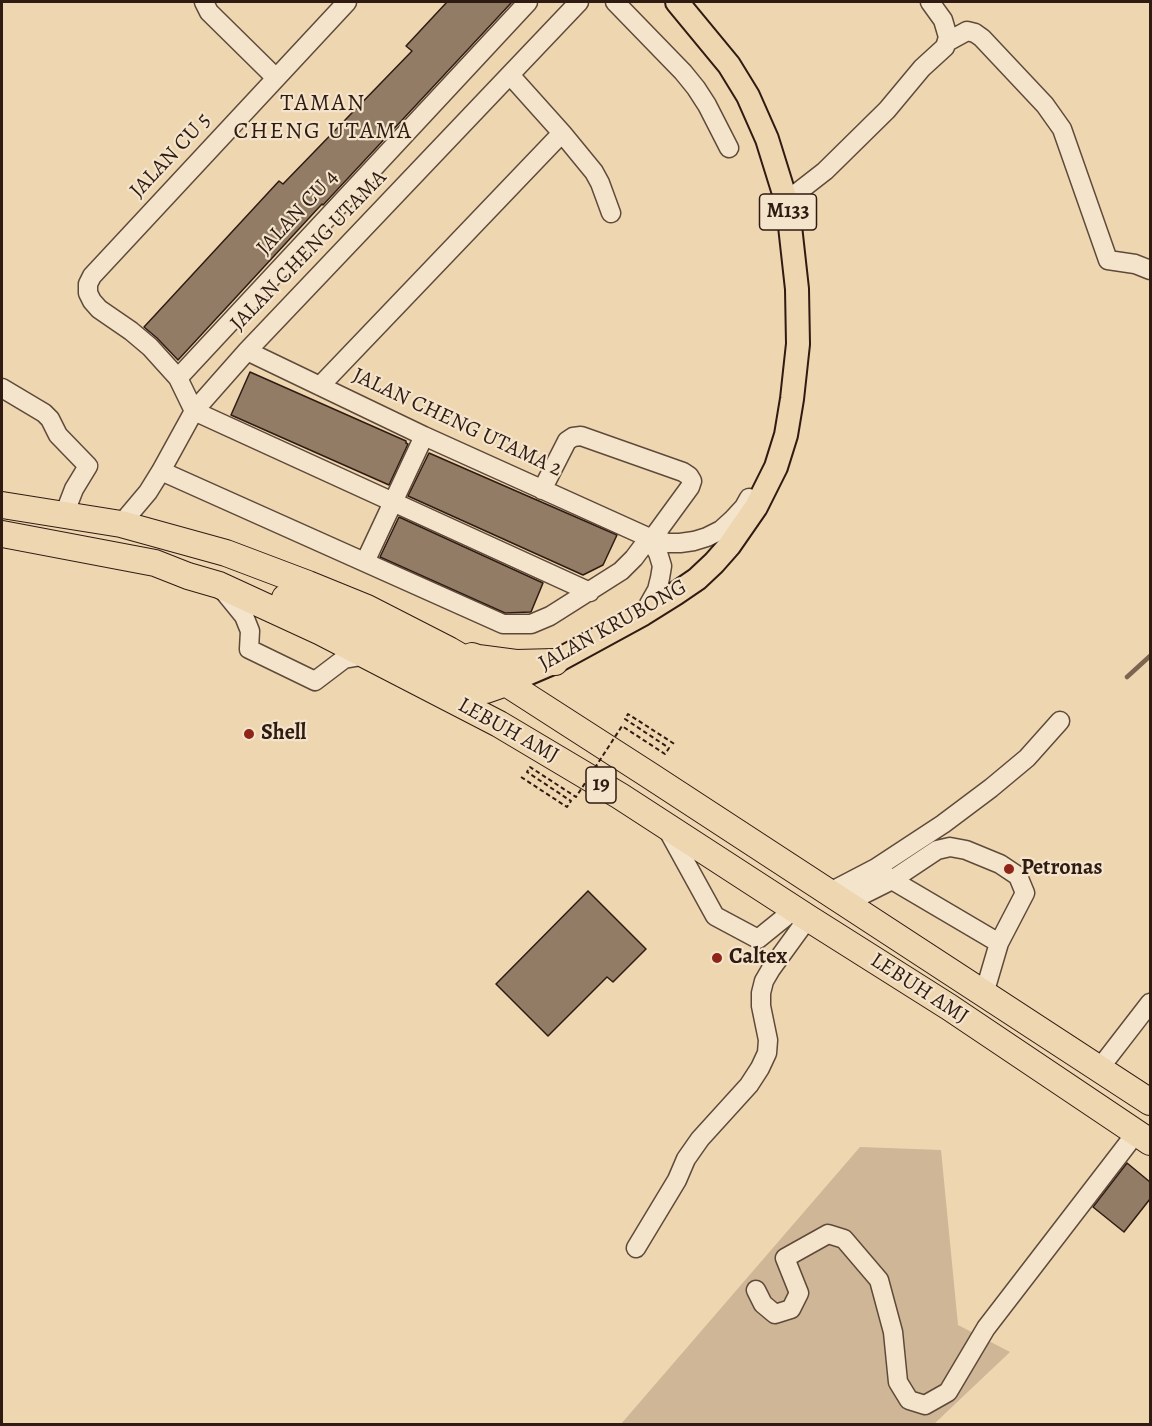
<!DOCTYPE html>
<style>
body{margin:0}
#map{position:relative;width:1152px;height:1426px;overflow:hidden;background:#eed6b1;font-family:Alegreya,serif}
canvas{display:block}
.frame{position:absolute;inset:0;border:3px solid #2f1b12;pointer-events:none}
</style>
<div id="map">
<canvas width="1152" height="1426"></canvas>
<div class="frame"></div>
</div>
<script>
const context = document.querySelector('canvas').getContext('2d');
context.lineJoin = 'round';
function paint(path, color) { context.fillStyle = color; context.fill(path, 'evenodd'); }
const shape = rows => new Path2D(rows.map(r => 'M' + r).join(''));
function trace(path, color, width, dash) { context.strokeStyle = color; context.lineWidth = width; context.lineCap = dash ? 'butt' : 'round'; context.setLineDash(dash || []); context.stroke(path); }
function write(font, color, halo, rows, align = 'center') {
  context.font = font + ' Alegreya,serif'; context.lineWidth = 4.5; context.setLineDash([]); context.textBaseline = 'middle'; context.strokeStyle = halo; context.fillStyle = color; for (const [text, x, y, turn = 0] of rows) {
    context.save(); context.translate(x, y); context.rotate((+turn || 0) * Math.PI / 180); context.textAlign = isNaN(turn) ? turn : align; if (halo) context.strokeText(text, 0, 0); context.fillText(text, 0, 0); context.restore();
  }
}
paint(shape([
 [860,1147,941,1150,958,1325,1010,1352,934,1424,621,1424]
]), '#ceb696');
trace(shape([
 [1127,677,1150,656]
]), '#7b6551', 4.5);
const building = shape([
 [447,2,512,2,323,205,322,204,178,360,157,338,144,327,279,181,283,184,412,51,406,46,447,2],
 [250,372,406,441,406,443,408,444,389,485,231,415,250,372],
 [429,453,617,535,603,565,583,575,408,496,429,453],
 [399,517,543,583,531,612,505,613,380,557,399,517],
 [588,891,646,949,613,982,607,977,548,1036,496,984,588,891],
 [1127,1163,1150,1182,1150,1199,1124,1232,1093,1207,1127,1163]
]);
paint(building, '#927c65');
trace(building, '#2f1b12', 1.5);
const minor = shape([
 [204,2,209,12,276,78],
 [347,2,92,276,88,284,88,293,92,301,99,309,131,331,150,347,178,378,194,411,590,592],
 [615,2,683,72,696,88,707,105,729,148],
 [947,42,967,31,975,33,982,38,1045,105,1062,129,1108,260,1135,264,1150,270],
 [510,75,562,133,594,172,600,183,611,213],
 [786,200,798,192,825,171,887,110,922,68,945,47,948,37,943,20,930,2],
 [247,351,424,436,652,539,668,543,680,543,694,541,707,537,721,530,732,520,744,507,749,498],
 [178,378,528,2],
 [320,386,562,133],
 [2,388,44,413,50,419,58,435,88,466,74,489,64,515],
 [161,471,503,624,531,624,550,616,621,571,634,558,649,538],
 [542,490,567,441,573,437,581,436,683,472,689,476,692,481,690,487,652,539],
 [121,524,148,492,161,471,194,411,247,351,579,2],
 [365,562,424,436],
 [222,589,244,616,250,631,249,649,315,681,344,659,367,655],
 [644,613,657,590,660,578,662,566,658,553,649,538],
 [666,827,715,916,758,939,795,909],
 [828,893,876,868],
 [844,904,892,880,999,943,984,994],
 [999,943,1025,893,1018,876,1000,864,966,850,950,847,937,850,892,880,876,868,943,824,991,788,1027,758,1060,721],
 [1099,1069,1150,1003],
 [636,1248,677,1180,686,1159,700,1139,749,1085,760,1068,767,1053,768,1040,761,1006,761,993,764,981,771,969,808,918],
 [756,1290,763,1304,775,1314,791,1309,799,1293,785,1258,828,1234,844,1239,879,1280,893,1332,898,1382,909,1400,925,1405,948,1392,986,1328,1136,1133]
]);
const major = shape([
 [506,683,555,662,643,614,675,594,697,579,714,563,729,546,756,507,776,467,786,435,792,399,798,344,797,289,790,226,786,200,767,139,748,96,729,65,677,2]
]);
const highway = shape([
 [2,505,121,524,226,553,308,584,367,608,449,650,506,683,649,775,1150,1102],
 [2,534,155,563,188,576,219,585,321,632,499,724,620,796,808,918,949,1007,1150,1142],
 [285,598,329,615,395,646,465,685,486,690,506,683],
 [472,656,478,658,516,663,555,662]
]);
trace(minor, '#5f4a3a', 21);
trace(major, '#2f1b12', 26);
trace(highway, '#2f1b12', 28);
trace(minor, '#f4e4cc', 18);
trace(major, '#eed6b1', 22);
trace(highway, '#eed6b1', 26);
trace(shape([
 [521,777,567,807,571,801,527,772,530,767,576,797,622,726,665,754,669,748,625,719,628,714,676,745]
]), '#2f1b12', 2, [4.5, 3]);
for (const [x, y, r, color] of [
 [249,734,6,"#8f2418"],
 [1009,869,6,"#8f2418"],
 [717,958,6,"#8f2418"]
]) { const dot = new Path2D(); dot.arc(x, y, r, 0, 2 * Math.PI); context.fillStyle = color; context.fill(dot); trace(dot, '#f4e4cc', 2); }
for (const [x, y, w] of [
 [788,212,57],
 [601,785,30]
]) { const box = new Path2D(); box.roundRect(x - w / 2, y - 18, w, 36, 4.5); context.fillStyle = '#f4e4cc'; context.fill(box); trace(box, '#2f1b12', 1.5); }
write('bold 21px', '#2f1b12', null, [
 ["M133",788,212],
 ["19",601,785]
]);
write('22px', '#2f1b12', '#f4e4cc', [
 ["JALAN CU 5",171,156,-47],
 ["JALAN CU 4",298,213,-47],
 ["JALAN CHENG UTAMA",309,251,-46],
 ["JALAN CHENG UTAMA 2",457,423,25],
 ["JALAN KRUBONG",613,626,-29],
 ["LEBUH AMJ",508,731,29],
 ["LEBUH AMJ",919,989,33]
]);
write('bold 22px', '#2f1b12', '#f4e4cc', [
 ["Shell",261,734],
 ["Petronas",1021,869],
 ["Caltex",729,958]
], 'left');
context.letterSpacing = '1.5px';
write('24px', '#2f1b12', '#f4e4cc', [
 ["TAMAN",323,104],
 ["CHENG UTAMA",323,132]
]);
context.letterSpacing = '0px';
</script>
